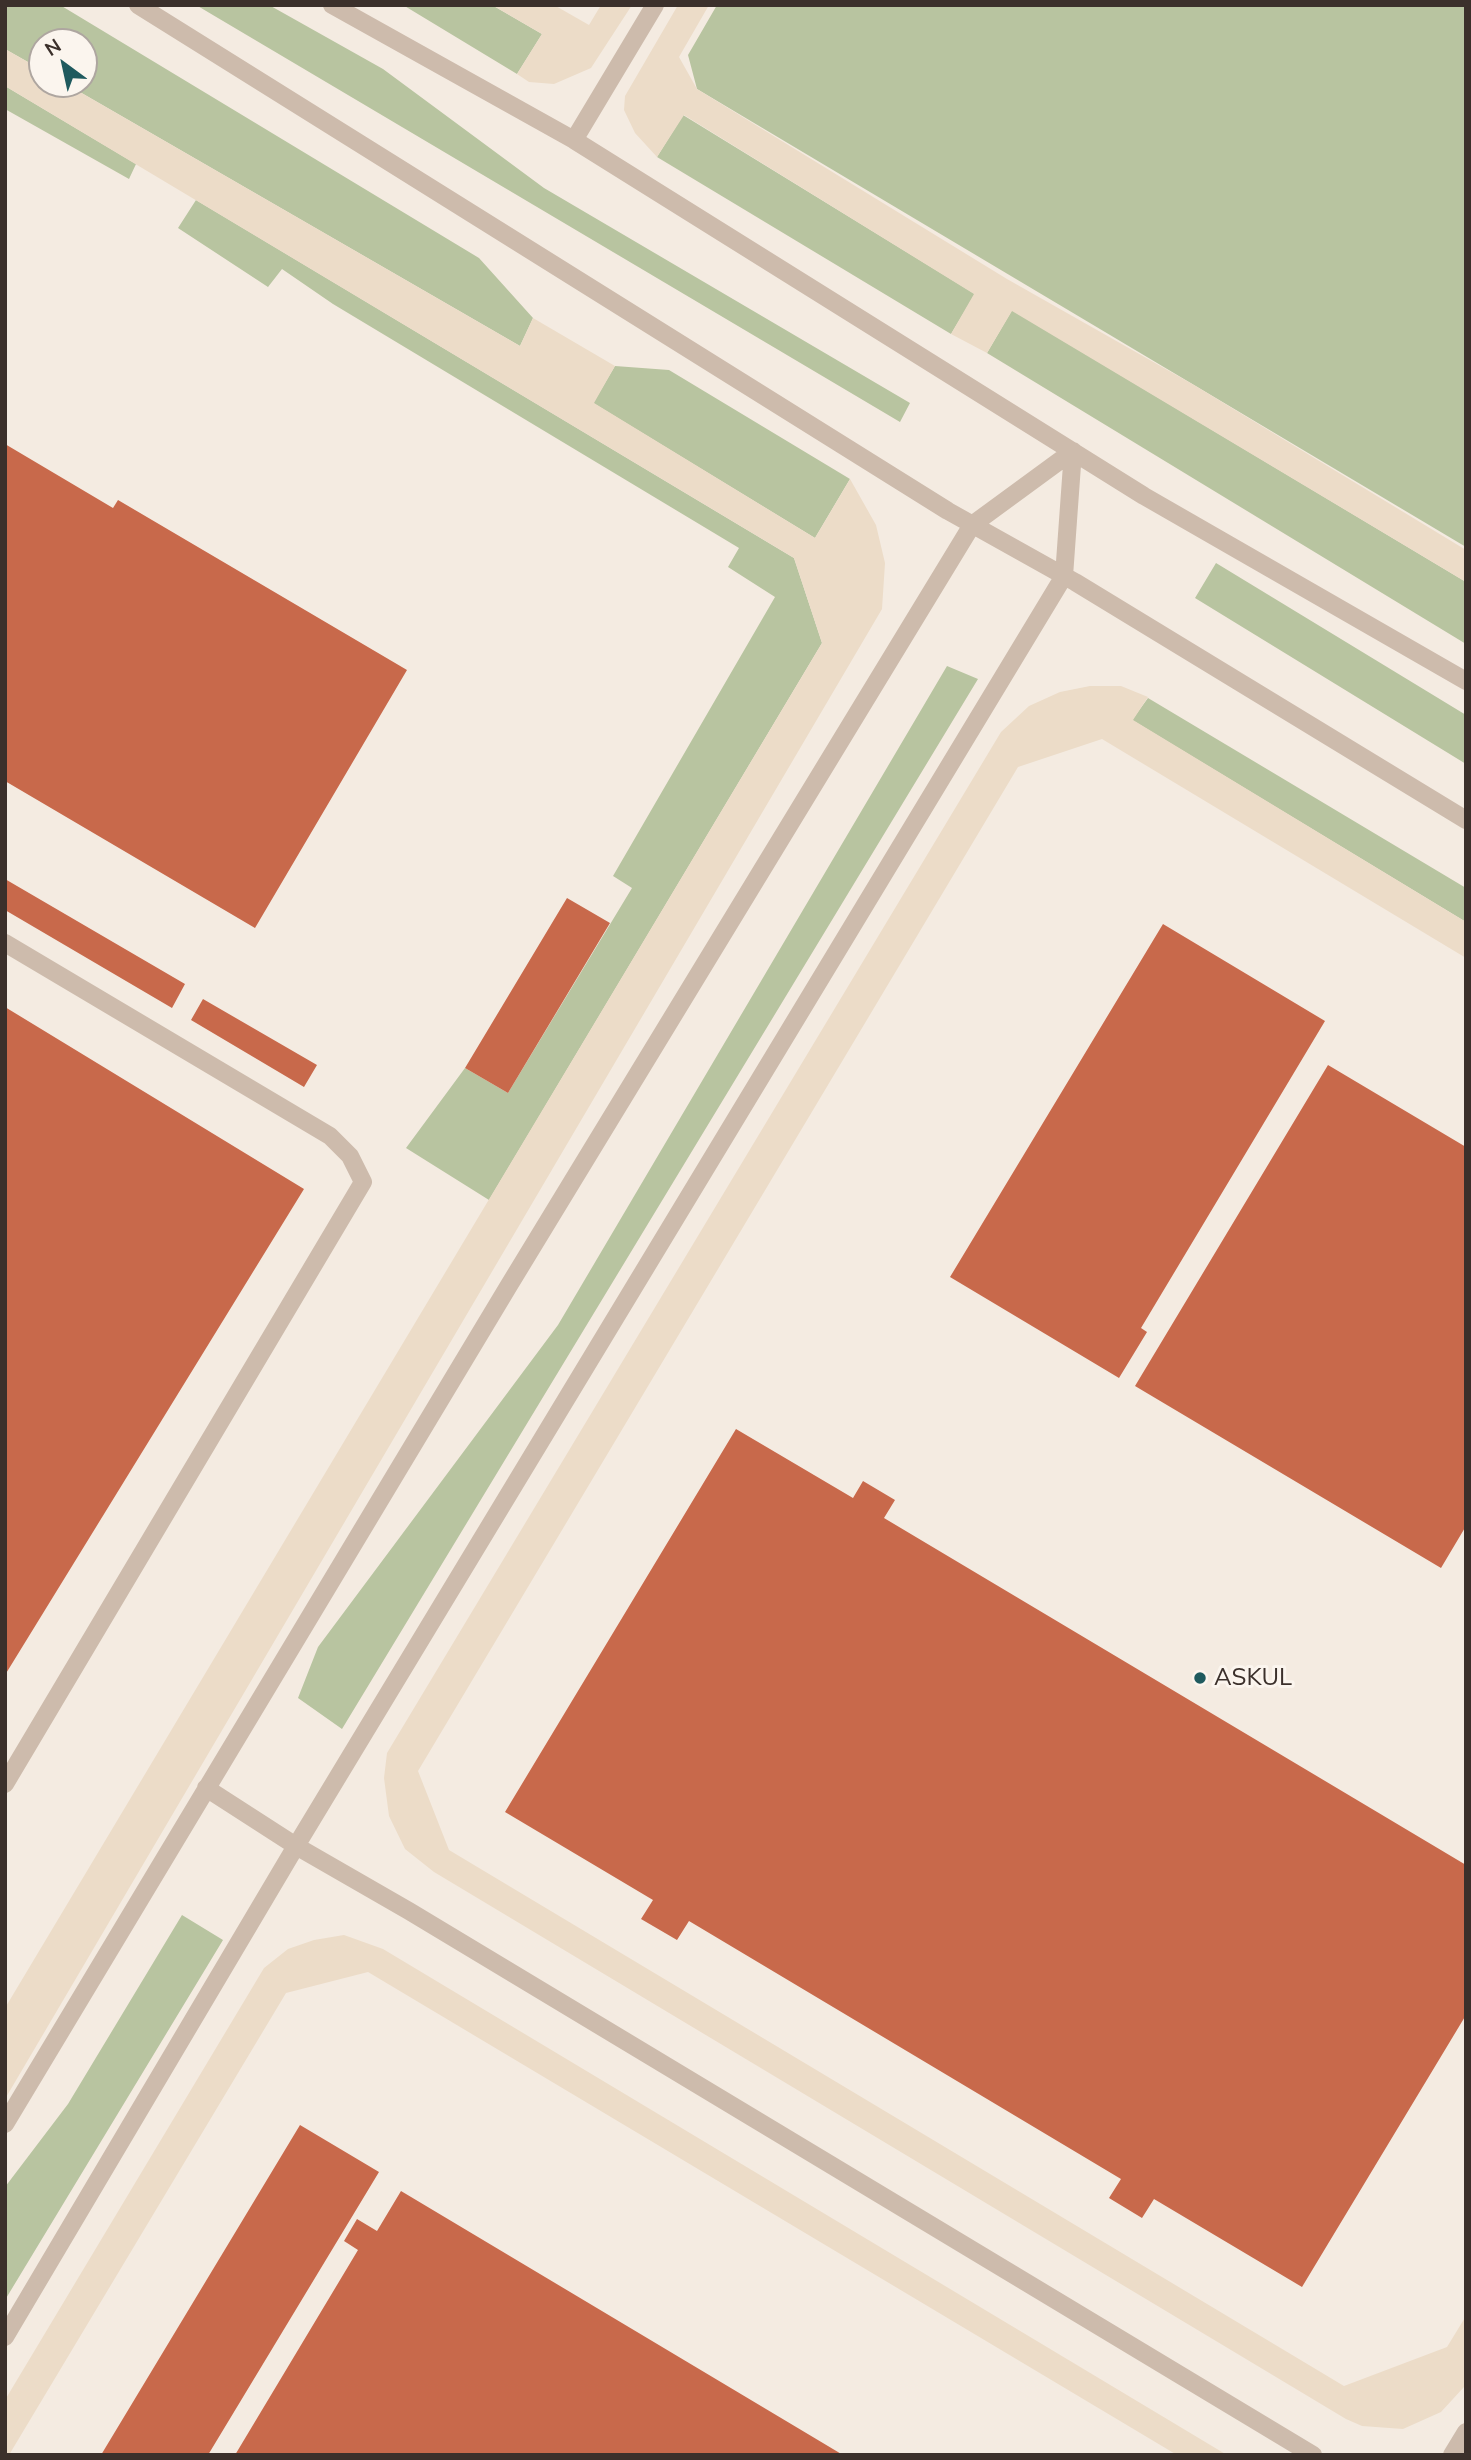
<!DOCTYPE html>
<style>
body{margin:0}
#map{position:relative;width:1471px;height:2460px;overflow:hidden;background:#f4ebe1;font-family:Mulish,sans-serif}
canvas{display:block}
.frame{position:absolute;inset:0;border:7px solid #3b302b;pointer-events:none}
.north{position:absolute;left:28px;top:28px;width:70px;height:70px;box-sizing:border-box;background:#fbf5ee;border:2px solid #aea6a0;border-radius:50%;rotate:327deg;font-size:19px;font-weight:700;line-height:28px;text-align:center;color:#3b302b}
.north::after{content:'';display:block;margin:auto;width:24px;height:32px;background:#1f5a5e;clip-path:polygon(50% 0,100% 100%,50% 72%,0 100%)}
</style>
<div id="map">
<canvas width="1471" height="2460"></canvas>
<div class="frame"></div>
<div class="north">N</div>
</div>
<script>
const context = document.querySelector('canvas').getContext('2d');
context.lineJoin = 'round';
function paint(path, color) { context.fillStyle = color; context.fill(path, 'evenodd'); }
const shape = rows => new Path2D(rows.map(r => 'M' + r).join(''));
function trace(path, color, width, dash) { context.strokeStyle = color; context.lineWidth = width; context.lineCap = dash ? 'butt' : 'round'; context.setLineDash(dash || []); context.stroke(path); }
function write(font, color, halo, rows, align = 'center') {
  context.font = font + ' Mulish,sans-serif'; context.lineWidth = 6; context.setLineDash([]); context.textBaseline = 'middle'; context.strokeStyle = halo; context.fillStyle = color; for (const [text, x, y, turn = 0] of rows) {
    context.save(); context.translate(x, y); context.rotate((+turn || 0) * Math.PI / 180); context.textAlign = isNaN(turn) ? turn : align; if (halo) context.strokeText(text, 0, 0); context.fillText(text, 0, 0); context.restore();
  }
}
paint(shape([
 [5,5,60,5,479,258,533,318,520,346,66,84,84,84,84,42,42,42,42,70,5,49],
 [196,5,269,5,383,69,544,188,910,403,900,422],
 [403,5,492,5,542,34,517,74],
 [717,5,1466,5,1466,547,697,89,688,55],
 [5,86,136,164,129,179,5,109],
 [683,115,975,294,951,334,657,157],
 [196,200,794,558,822,643,489,1200,406,1148,465,1068,508,1093,632,888,613,876,775,597,728,567,739,548,333,304,282,269,268,287,178,228],
 [1012,310,1466,582,1466,644,987,353],
 [615,366,669,370,850,479,815,538,593,403],
 [1216,563,1466,715,1466,764,1195,598],
 [947,666,978,679,342,1729,298,1698,318,1647,558,1325],
 [1148,698,1466,888,1466,922,1132,720],
 [182,1915,223,1940,5,2300,5,2187,68,2104]
]), '#b8c4a0');
paint(shape([
 [492,5,554,5,589,25,601,5,632,5,591,68,554,84,529,82,517,74,542,34],
 [678,5,709,5,679,57,697,89,1007,279,1194,385,1466,550,1466,582,1012,311,987,353,951,334,974,294,684,115,657,157,635,133,624,110,625,96],
 [5,49,42,70,42,84,66,84,520,346,533,318,615,366,594,403,815,538,850,479,876,525,885,563,882,609,5,2099,5,2008,822,643,794,558,5,86],
 [1090,686,1121,686,1148,697,1133,720,1466,922,1466,958,1102,739,1018,767,418,1771,449,1850,1344,2386,1447,2347,1466,2316,1464,2387,1441,2412,1403,2429,1362,2426,1346,2419,434,1872,405,1849,389,1816,384,1778,387,1753,1001,732,1029,706,1060,692],
 [344,1935,383,1949,1227,2455,1177,2455,368,1972,286,1993,9,2455,5,2455,5,2400,264,1968,288,1949,314,1940]
]), '#ecdcc8');
paint(shape([
 [5,444,113,508,118,500,407,670,255,928,5,781],
 [5,879,185,984,172,1008,5,910],
 [567,898,610,923,508,1093,465,1068],
 [1163,924,1325,1021,1141,1328,1147,1332,1119,1378,950,1277],
 [203,999,317,1065,304,1087,191,1020],
 [5,1007,304,1189,5,1675],
 [1328,1065,1466,1147,1466,1526,1441,1568,1135,1386],
 [736,1429,853,1498,863,1481,895,1500,884,1518,1466,1865,1466,2015,1302,2287,1154,2199,1142,2218,1109,2198,1121,2179,689,1921,677,1940,641,1919,653,1900,505,1812],
 [300,2125,379,2172,208,2455,101,2455],
 [401,2191,843,2455,235,2455,358,2250,344,2241,357,2219,377,2231]
]), '#c8694b');
trace(shape([
 [138,5,948,511,1075,582,1466,820],
 [332,5,574,140,1144,496,1466,681],
 [574,140,655,5],
 [5,943,330,1136,350,1156,363,1182,5,1784],
 [206,1788,296,1846,409,1911,1313,2455],
 [5,2124,508,1287,972,525,1073,451],
 [5,2337,296,1846,1064,576,1073,451],
 [1452,2455,1466,2432]
]), '#cdbbac', 18);
for (const [x, y, r, color] of [
 [1200,1678,7,"#1f5a5e"]
]) { const dot = new Path2D(); dot.arc(x, y, r, 0, 2 * Math.PI); context.fillStyle = color; context.fill(dot); trace(dot, '#fbf5ee', 2.5); }
write('24px', '#3b302b', '#fbf5ee', [
 ["ASKUL",1214,1678]
], 'left');
</script>
